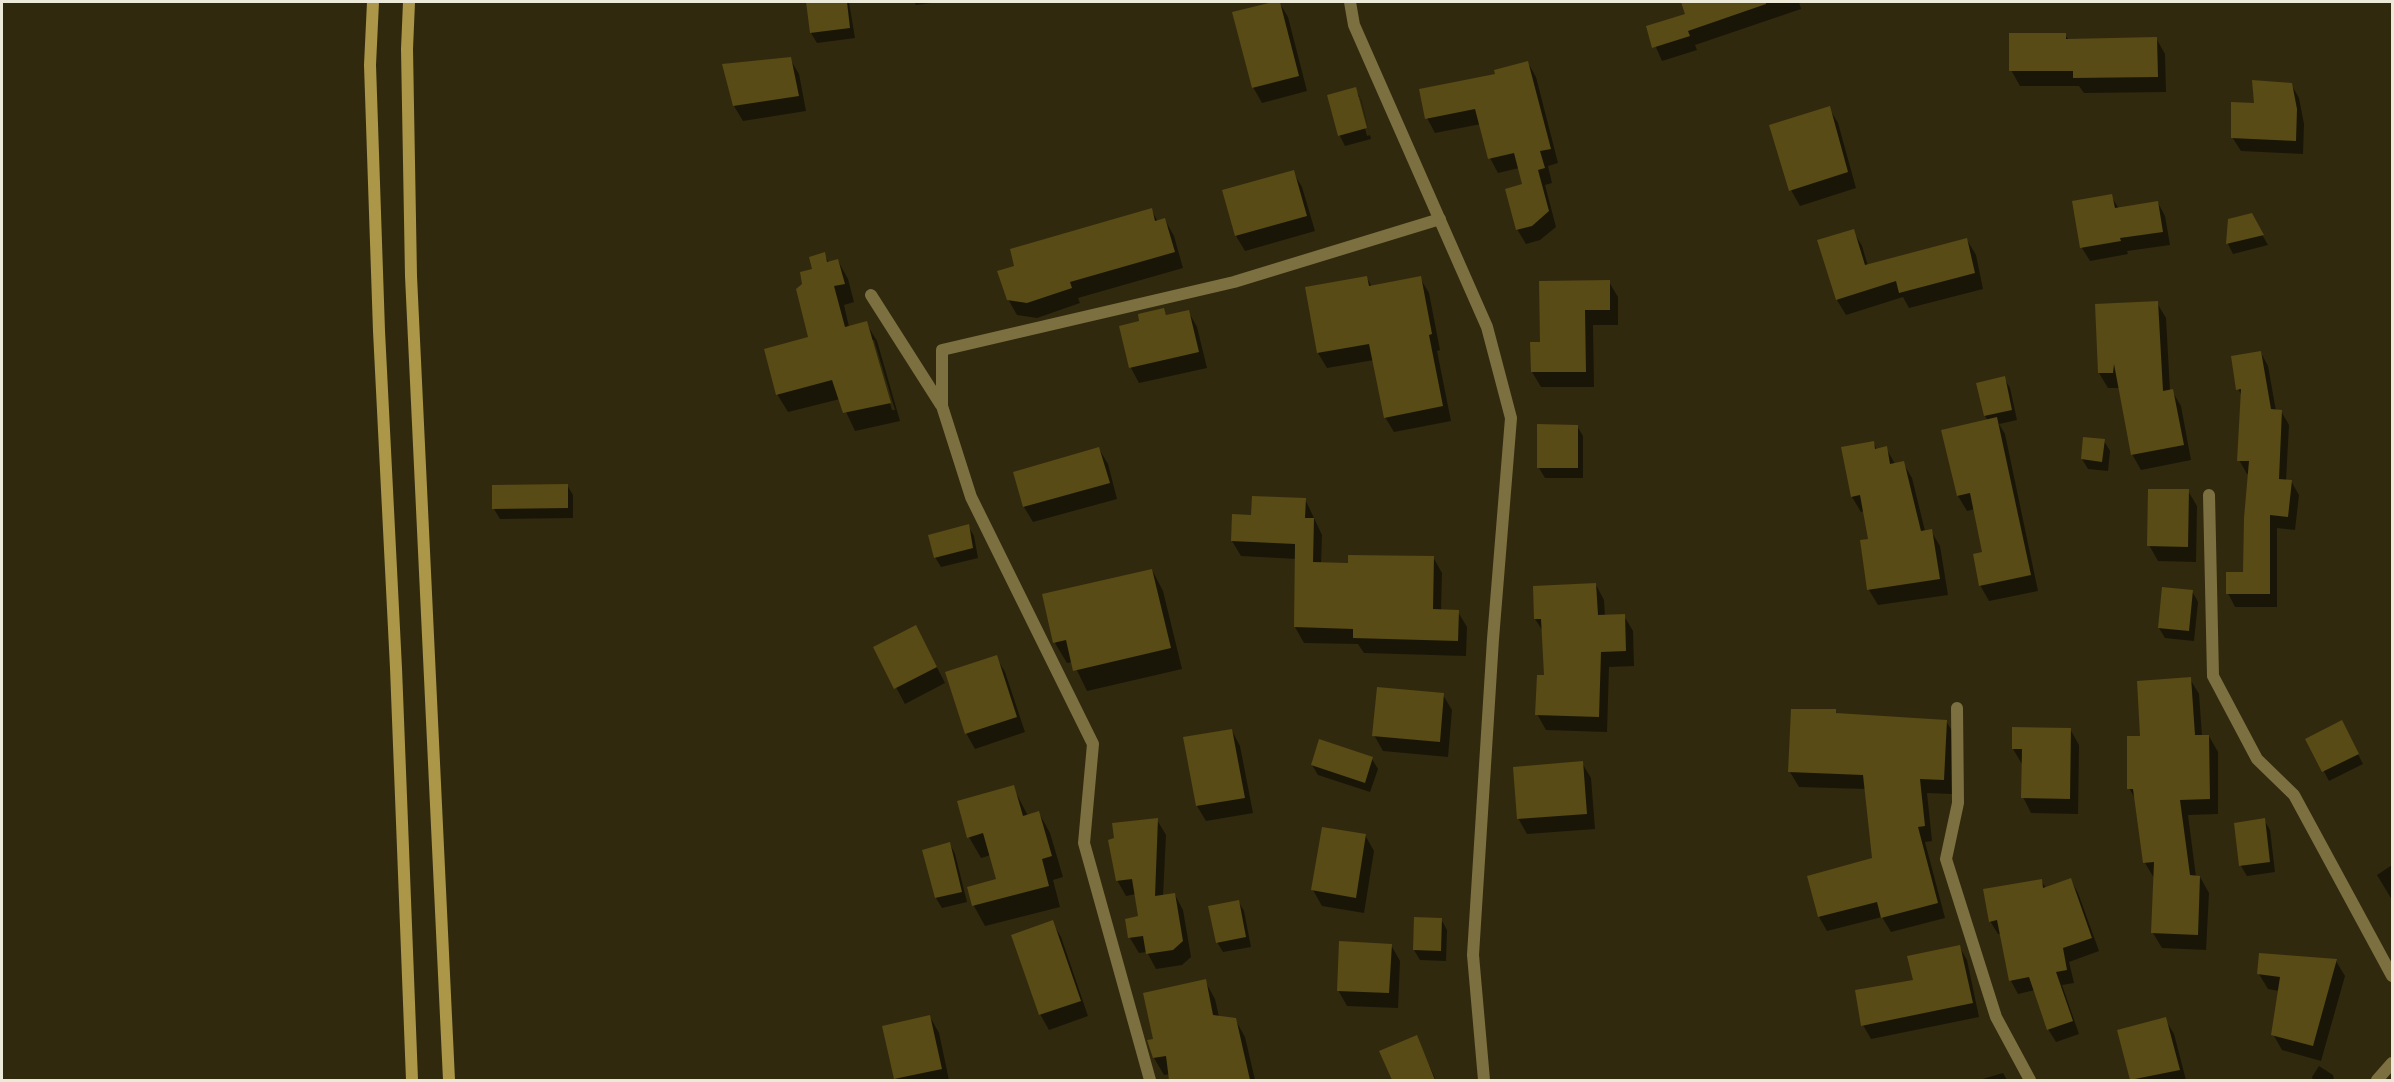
<!DOCTYPE html>
<style>
body{margin:0}
#map{position:relative;width:2394px;height:1082px;overflow:hidden;background:#30290e;font-family:"Roboto Condensed",sans-serif}
canvas{display:block}
.frame{position:absolute;inset:0;border:3px solid #ede9d9;pointer-events:none}
</style>
<div id="map">
<canvas width="2394" height="1082"></canvas>
<div class="frame"></div>
</div>
<script>
const context = document.querySelector('canvas').getContext('2d');
context.lineJoin = 'round';
function paint(path, color) { context.fillStyle = color; context.fill(path, 'evenodd'); }
const shape = rows => new Path2D(rows.map(r => 'M' + r).join(''));
function trace(path, color, width, dash) { context.strokeStyle = color; context.lineWidth = width; context.lineCap = dash ? 'butt' : 'round'; context.setLineDash(dash || []); context.stroke(path); }
paint(shape([
 [807,2,849,2,855,38,817,43,811,33],
 [914,2,938,2,916,5],
 [1279,2,1288,17,1307,91,1262,103,1253,87,1234,13],
 [1682,2,1799,2,1801,9,1695,45,1697,50,1662,61,1647,27,1686,15],
 [2065,35,2069,40,2156,38,2165,54,2166,92,2084,93,2079,86,2020,86,2011,70],
 [790,59,799,74,806,111,743,121,734,106],
 [1528,63,1536,77,1558,163,1548,166,1552,183,1545,185,1556,227,1540,240,1526,244,1517,229,1524,185,1519,168,1498,173,1490,158,1481,124,1435,133,1427,118,1497,75],
 [2291,84,2299,98,2304,124,2303,154,2241,151,2232,137,2256,105],
 [1355,89,1361,99,1371,139,1345,146,1340,136,1329,96],
 [1357,97,1360,97,1370,135,1367,136],
 [1829,108,1838,123,1856,188,1800,206,1791,190],
 [1293,172,1302,187,1315,231,1245,251,1236,236],
 [2111,196,2119,209,2158,203,2165,216,2170,245,2127,251,2128,254,2090,261,2082,248],
 [1151,209,1158,222,1165,220,1174,236,1183,268,1078,298,1080,303,1037,318,1017,315,1008,299],
 [2251,215,2268,245,2233,254,2228,244,2229,220],
 [1853,231,1862,246,1868,266,1967,240,1976,255,1983,289,1909,308,1903,297,1846,315,1837,300],
 [824,254,829,263,838,261,848,279,854,302,844,305,849,327,866,323,877,341,900,421,855,431,840,399,788,412,777,394,810,338,814,270],
 [871,340,874,340,895,410,892,410],
 [1367,278,1372,287,1420,278,1429,293,1440,350,1437,351,1451,421,1394,432,1385,417,1374,360,1327,368,1318,353],
 [1609,282,1618,297,1618,325,1593,325,1594,387,1541,387,1532,372,1542,343],
 [2157,303,2166,318,2170,391,2172,391,2181,406,2191,460,2141,470,2132,454,2120,388,2108,388,2099,373],
 [1163,309,1167,316,1188,311,1197,327,1207,368,1139,383,1131,368,1121,327,1141,322],
 [2261,353,2268,366,2276,411,2281,411,2289,425,2286,481,2291,481,2299,495,2295,530,2277,528,2277,607,2235,607,2228,593,2245,573,2250,474,2247,474,2239,460,2242,396,2238,389],
 [2004,378,2010,388,2017,420,1999,424,2005,434,2038,591,1989,601,1980,585,1984,554,1975,509,1967,511,1958,496,1943,431,1988,421,1985,416],
 [1577,426,1583,436,1583,478,1545,478,1539,468],
 [2104,441,2110,451,2108,471,2088,469,2082,459],
 [1873,442,1877,450,1886,448,1895,464,1903,463,1912,478,1925,531,1931,531,1940,546,1948,595,1878,605,1869,590,1861,541,1870,540,1864,511,1861,512,1852,497],
 [1099,449,1108,464,1117,499,1033,522,1024,507,1015,473],
 [567,485,573,495,573,518,500,519,494,509,494,486],
 [2188,491,2197,506,2196,562,2158,561,2149,545],
 [1305,499,1322,535,1321,564,1350,564,1433,557,1442,573,1441,611,1458,612,1467,627,1466,656,1364,653,1358,644,1304,643,1295,627,1297,559,1241,556,1232,541,1252,517],
 [968,526,974,536,978,558,941,567,935,557],
 [1152,570,1163,591,1182,669,1087,691,1073,662,1067,663,1055,643],
 [1596,585,1604,600,1605,617,1624,616,1633,631,1634,666,1609,667,1607,732,1546,730,1537,714,1545,676,1544,633,1535,619],
 [2192,591,2198,602,2194,641,2165,638,2159,628],
 [924,642,945,683,905,704,875,648],
 [996,657,1005,672,1025,732,975,749,966,733],
 [2190,679,2199,694,2202,736,2209,736,2218,752,2218,814,2188,815,2196,877,2200,877,2209,893,2206,950,2162,948,2153,933,2154,878,2145,863,2136,800,2129,788,2142,737],
 [1443,695,1452,710,1448,757,1383,751,1374,735],
 [1792,710,1835,710,1837,714,1946,721,1955,736,1952,794,1927,793,1932,841,1925,842,1945,918,1891,932,1882,917,1827,931,1819,917,1874,860,1866,789,1799,787,1790,772],
 [2070,729,2079,745,2078,814,2031,813,2023,797,2022,764,2013,749],
 [1232,731,1240,746,1253,813,1206,821,1197,806,1185,738],
 [2347,732,2363,764,2329,781,2307,739],
 [1372,759,1378,769,1370,792,1318,775,1312,765],
 [1582,763,1591,778,1595,829,1527,834,1518,818],
 [1013,787,1028,816,1039,813,1050,833,1063,877,1053,880,1060,907,985,926,974,906,998,880,991,855,981,858,969,837],
 [1157,820,1166,835,1163,896,1175,895,1183,910,1191,957,1182,965,1156,969,1147,952,1139,953,1130,938,1139,918,1136,894,1126,896,1117,880,1116,839],
 [2264,820,2270,830,2275,872,2247,876,2241,866],
 [1365,835,1374,851,1364,913,1322,906,1313,890],
 [950,844,955,854,967,902,942,908,936,898,924,851],
 [2392,865,2392,900,2377,875],
 [2071,880,2078,893,2099,951,2069,962,2074,983,2062,985,2079,1034,2056,1042,2048,1029,2035,990,2018,994,2011,981,2002,934,1998,934,1990,921,2041,881,2046,888],
 [1238,901,1244,911,1251,947,1223,952,1217,942],
 [1415,918,1441,919,1447,930,1446,961,1420,960,1414,950],
 [1052,922,1061,937,1088,1016,1049,1030,1040,1014],
 [1391,945,1400,961,1398,1008,1347,1006,1338,990],
 [1959,946,1967,960,1979,1017,1871,1039,1863,1025],
 [2336,961,2345,976,2321,1061,2282,1050,2273,1034,2279,991,2268,989,2259,974],
 [1205,981,1215,999,1219,1017,1235,1019,1245,1037,1255,1080,1172,1080,1171,1074,1164,1075,1154,1058,1155,1040],
 [930,1017,939,1033,949,1080,896,1080,884,1027],
 [2165,1019,2174,1034,2186,1080,2132,1080,2119,1031],
 [1416,1037,1436,1080,1393,1080,1381,1052],
 [2319,1066,2333,1075,2334,1080,2313,1080,2312,1077],
 [2003,1073,2007,1080,1979,1080]
]), '#0007');
paint(shape([
 [806,2,847,2,850,28,810,33],
 [1273,2,1280,2,1299,76,1252,88,1232,12],
 [1681,2,1766,2,1766,4,1688,31,1690,36,1652,48,1646,26,1685,14],
 [2009,33,2066,33,2066,39,2157,37,2158,77,2073,78,2073,71,2009,71],
 [791,57,799,96,733,106,722,64],
 [1528,61,1551,149,1540,151,1545,168,1538,170,1549,211,1532,226,1516,230,1505,189,1522,184,1514,153,1488,159,1475,109,1425,119,1419,89,1495,74,1494,70],
 [2252,80,2292,83,2297,109,2296,141,2231,138,2231,102,2254,103],
 [1356,87,1367,128,1338,136,1327,95],
 [1830,106,1848,172,1789,191,1769,125],
 [1294,170,1307,216,1235,236,1222,190],
 [2112,194,2115,208,2158,201,2163,232,2120,238,2121,241,2080,248,2072,201],
 [1152,208,1155,221,1165,218,1175,252,1070,282,1072,288,1027,303,1007,300,997,271,1014,266,1010,249],
 [2252,213,2264,235,2226,244,2228,219],
 [1854,229,1865,265,1967,238,1975,273,1899,293,1896,281,1836,300,1817,240],
 [825,252,827,262,838,259,845,284,834,286,845,327,867,321,891,403,843,413,832,380,776,395,764,349,808,337,796,289,802,284,800,272,812,269,809,257],
 [1367,276,1369,286,1421,276,1432,334,1429,335,1443,406,1384,418,1369,344,1317,353,1305,287],
 [1610,280,1610,310,1585,310,1586,372,1531,372,1530,342,1540,342,1539,281],
 [2158,301,2163,391,2173,389,2184,445,2131,455,2114,364,2113,373,2098,373,2095,304],
 [1164,308,1166,315,1189,310,1199,352,1129,368,1119,326,1139,321,1138,314],
 [2261,351,2271,409,2282,410,2279,479,2292,480,2288,517,2270,515,2270,594,2226,594,2226,572,2243,572,2244,518,2249,461,2237,461,2241,389,2236,390,2231,356],
 [2005,376,2012,410,1984,416,1976,383],
 [1997,417,2031,575,1979,586,1973,554,1982,552,1970,493,1957,496,1941,430],
 [1537,424,1578,425,1578,468,1537,468],
 [2083,437,2105,439,2102,462,2081,459],
 [1874,441,1875,449,1887,446,1890,464,1904,461,1921,531,1932,529,1940,579,1867,590,1860,540,1868,539,1860,495,1851,497,1841,447],
 [1099,447,1110,483,1023,507,1013,472],
 [568,484,568,508,492,509,492,485],
 [2148,489,2189,489,2188,547,2147,546],
 [1252,496,1306,498,1305,518,1314,518,1313,562,1348,563,1348,555,1434,556,1433,609,1459,610,1458,641,1353,638,1353,629,1294,627,1295,544,1231,541,1232,514,1251,515],
 [969,524,973,548,934,558,928,535],
 [1152,569,1171,648,1073,671,1066,640,1053,643,1042,594],
 [1596,583,1598,615,1625,614,1626,651,1601,652,1599,717,1535,715,1537,675,1544,675,1541,619,1534,619,1533,586],
 [2162,587,2193,590,2189,631,2158,628],
 [916,625,937,667,894,689,873,647],
 [997,655,1017,717,965,734,945,672],
 [2191,677,2195,735,2209,735,2210,799,2180,800,2190,875,2200,876,2198,935,2151,933,2154,862,2143,863,2133,789,2127,789,2127,736,2140,736,2137,681],
 [1377,687,1444,693,1440,742,1372,736],
 [1791,709,1836,709,1836,713,1947,720,1944,780,1920,779,1925,826,1918,827,1938,903,1881,918,1877,902,1818,917,1807,876,1872,858,1863,775,1788,772],
 [2342,720,2359,754,2322,772,2305,739],
 [2012,727,2071,728,2070,799,2021,798,2022,749,2012,749],
 [1232,729,1245,798,1196,806,1183,737],
 [1319,739,1373,757,1365,783,1311,765],
 [1583,761,1587,814,1517,819,1513,767],
 [1014,785,1023,816,1039,811,1052,856,1042,859,1049,886,972,906,967,887,996,879,983,833,967,838,957,801],
 [1158,818,1155,896,1175,893,1183,941,1173,950,1146,954,1143,936,1128,938,1125,919,1138,916,1132,879,1116,881,1108,840,1114,838,1112,823],
 [2265,818,2270,862,2239,866,2234,823],
 [1322,827,1366,834,1356,898,1311,890],
 [950,842,962,892,935,898,922,850],
 [2071,878,2092,938,2063,948,2067,970,2056,972,2073,1021,2047,1030,2029,977,2009,981,1997,920,1989,922,1983,889,2042,879,2043,888],
 [1239,900,1246,937,1216,943,1208,906],
 [1414,917,1442,918,1441,951,1413,950],
 [1053,920,1081,1001,1039,1015,1011,935],
 [1339,941,1392,944,1389,993,1337,991],
 [1960,945,1973,1003,1861,1026,1855,990,1913,980,1907,956],
 [2259,953,2337,959,2313,1046,2271,1035,2280,977,2257,974],
 [1206,979,1213,1015,1236,1018,1250,1080,1169,1080,1166,1056,1153,1058,1147,1040,1153,1039,1143,993],
 [930,1015,942,1069,894,1079,882,1026],
 [2166,1017,2180,1070,2130,1080,2117,1030],
 [1417,1035,1435,1080,1392,1080,1379,1051]
]), '#584b15');
trace(shape([
 [1350,2,1354,25,1487,327,1511,418,1493,639,1473,955,1484,1080],
 [871,295,941,405],
 [2209,495,2213,676,2257,759,2294,795,2392,976],
 [1957,708,1958,803,1946,859,1996,1017,2030,1080],
 [1150,1080,1084,843,1093,744,971,497,942,406,942,350,1234,282,1440,219],
 [2377,1080,2392,1063]
]), '#7c7040', 12);
trace(shape([
 [373,2,370,65,379,331,396,668,412,1080],
 [409,2,407,49,411,276,449,1080]
]), '#ab9747', 12);
</script>
